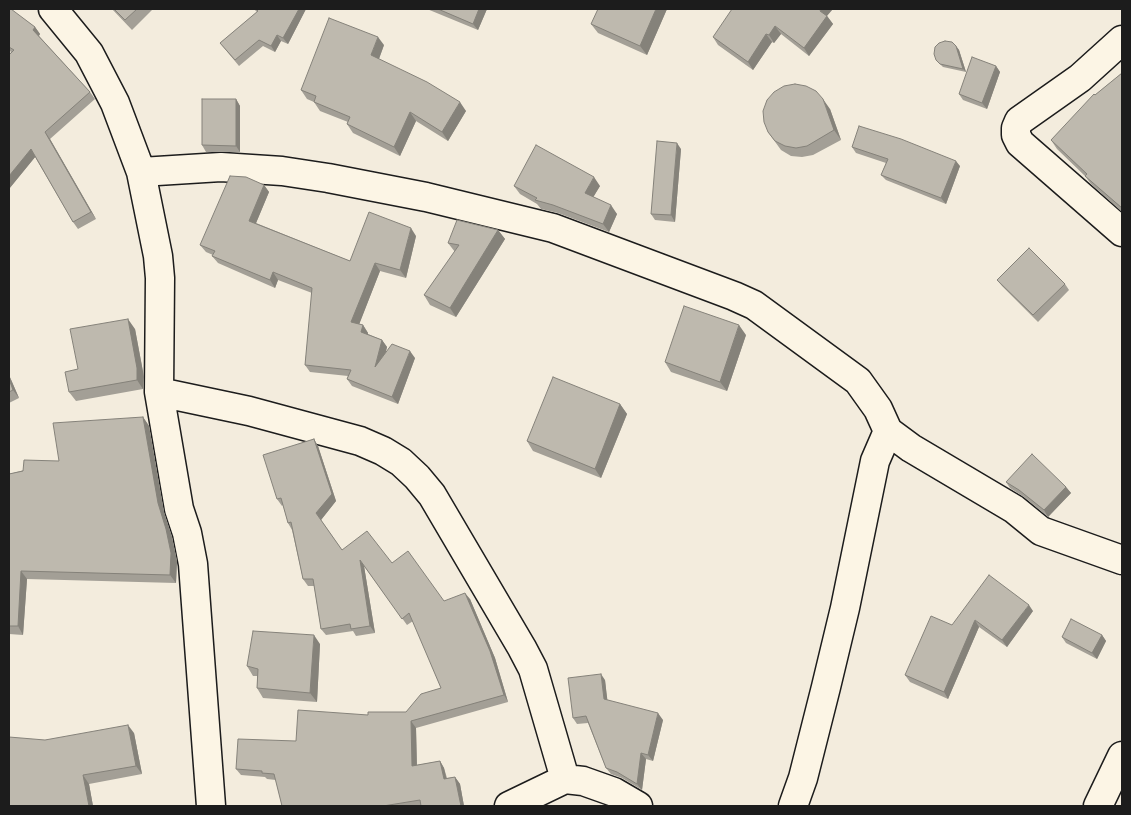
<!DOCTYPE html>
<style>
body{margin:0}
#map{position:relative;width:1131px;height:815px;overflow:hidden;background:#f3ecdd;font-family:Sriracha,sans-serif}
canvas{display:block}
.frame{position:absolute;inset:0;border:10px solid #1c1c1c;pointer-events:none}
</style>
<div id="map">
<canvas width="1131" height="815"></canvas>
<div class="frame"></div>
</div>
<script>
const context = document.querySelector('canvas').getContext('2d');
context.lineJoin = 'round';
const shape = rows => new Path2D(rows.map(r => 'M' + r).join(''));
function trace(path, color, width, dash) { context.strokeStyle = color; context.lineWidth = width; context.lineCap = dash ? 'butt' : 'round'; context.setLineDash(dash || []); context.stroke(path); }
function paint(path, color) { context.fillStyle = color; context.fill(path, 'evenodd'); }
const minor = shape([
 [53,9,89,53,115,103,141,172,158,256,160,278,159,392,179,509,187,533,193,564,211,806],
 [1122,40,1080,78,1019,121,1016,128,1016,135,1020,143,1122,232],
 [141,172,221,167,282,171,328,178,426,197,553,228,734,296,754,305,858,381,878,409,888,431,911,448,1014,509,1041,531,1122,560],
 [159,392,249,411,360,441,383,451,401,462,417,477,432,495,522,648,533,669,565,779,583,781,614,792,638,806],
 [509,806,565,779],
 [793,806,803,778,826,687,845,608,875,461,888,431],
 [1098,806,1122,756]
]);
trace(minor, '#1c1c1c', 31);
trace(minor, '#fcf5e5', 28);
paint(shape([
 [9,9,35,27,40,34,39,36,90,92,95,99,50,139,96,219,78,229,73,222,35,157,9,189,9,55,11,52,9,50],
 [112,9,153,9,132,30],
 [254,9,306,9,288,44,281,41,275,52,263,46,239,66,220,43,257,12],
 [427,9,487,9,478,30],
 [667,9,647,55,598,33,591,24],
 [827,16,833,24,809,56,781,34,774,43,772,42,753,70,718,45,713,37],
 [384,45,379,59,466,111,448,141,416,121,400,156,353,133,347,124,348,122,320,111,314,102,307,99,301,90],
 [956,46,959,50,966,72,943,67,936,60],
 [996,66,1000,72,987,109,963,100,959,94],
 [1122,73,1122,212,1091,184,1085,176,1057,149,1051,140,1095,95],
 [236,99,240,106,240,152,206,152,202,145],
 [830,109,841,140,813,155,802,157,791,156,781,150,768,132],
 [852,147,960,166,946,204,886,180,881,175,886,163,856,153],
 [681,149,675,222,655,220,651,214],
 [264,185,269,192,256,223,350,261,416,236,406,278,380,271,359,324,363,325,368,333,368,334,382,340,387,347,386,351,415,358,398,404,352,386,347,379,348,376,310,372,305,365,312,293,278,280,275,288,218,263,212,256,213,255,206,252,200,245],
 [514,186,600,186,593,197,617,214,609,232,558,213,541,209,537,204,520,194],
 [498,230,505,239,456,317,430,305,424,295,455,252,448,243],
 [997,280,1065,284,1069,290,1038,322,1002,286],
 [135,329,144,377,143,389,76,401,69,392,78,369],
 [746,335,727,391,671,372,665,362],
 [9,375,19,398,9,403],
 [620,404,627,414,601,478,533,451,527,441],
 [143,417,149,426,164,512,172,537,177,561,176,583,27,579,23,635,9,634,9,474,59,461],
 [318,446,336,501,321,520,342,550,392,563,444,601,470,599,495,658,508,702,416,728,417,765,440,761,444,768,447,778,455,777,460,784,464,806,282,806,276,780,267,779,265,777,241,775,236,769,296,741,368,715,406,712,441,688,413,621,407,625,364,566,375,633,356,636,353,631,326,635,321,629,314,586,308,586,303,579,292,530,288,523,283,505,282,506,277,499],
 [1006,482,1066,487,1071,493,1048,517,1024,497,1010,488],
 [1033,611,1007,647,979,627,948,699,910,682,905,675,952,625],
 [1102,635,1106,641,1097,659,1066,643,1062,637],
 [320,644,317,702,263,698,257,688,257,676,253,676,247,666],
 [605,680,607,700,663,720,653,761,646,759,642,790,622,778,611,774,606,768,588,723,577,724,573,718],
 [134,733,142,774,89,784,93,806,9,806,45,740]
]), '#a39f96');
paint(shape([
 [299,9,306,9,288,44,283,38],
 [479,9,487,9,478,30,473,24],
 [656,9,667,9,647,55,640,46],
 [821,9,833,9,827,16,833,24,809,56,804,48,820,11],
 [775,26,781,34,774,43,769,35],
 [35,27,40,34,38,37,33,30],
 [766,34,772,42,753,70,748,62],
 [277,35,281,41,275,52,271,46],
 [378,37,384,45,377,64,371,55],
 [956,46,959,50,966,72,963,69],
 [996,66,1000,72,987,109,982,103],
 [236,99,240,106,240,152,236,146],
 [823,99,830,109,841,140,834,130],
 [460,102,466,111,448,141,442,132],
 [410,112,416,121,400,156,394,147],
 [45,132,50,139,96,219,91,212],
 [677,143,681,149,675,222,671,215],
 [31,149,36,156,9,189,9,176],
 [956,161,960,166,946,204,941,198],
 [594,177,600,186,591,201,585,193],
 [264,185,269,192,254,228,249,221],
 [611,205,617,214,609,232,603,224],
 [411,228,416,236,406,278,400,270],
 [498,230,505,239,456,317,450,308],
 [375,263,380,271,357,330,351,322],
 [273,272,278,280,275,288,270,280],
 [128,319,135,329,144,377,143,389,137,380],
 [363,325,368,333,366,339,361,332],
 [739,325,746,335,727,391,720,382],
 [382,340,387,347,380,375,375,367],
 [410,351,415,358,398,404,392,397],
 [9,375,19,398,13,390,9,379],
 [620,404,627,414,601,478,595,469],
 [143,417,149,426,164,512,172,537,177,561,176,583,170,575],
 [314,439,318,446,336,501,321,520,316,513],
 [1066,487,1071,493,1048,517,1044,510],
 [360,560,364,566,375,633,370,626],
 [21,571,27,579,23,635,18,626],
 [465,593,470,599,495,658,508,702,504,695],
 [1029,605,1033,611,1007,647,1002,640],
 [975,620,979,627,948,699,944,692],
 [314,635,320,644,317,702,310,693],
 [1102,635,1106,641,1097,659,1092,653],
 [601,674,605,680,608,705,604,699],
 [658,713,663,720,653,761,648,755],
 [411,721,416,728,417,772,412,766],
 [128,725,134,733,142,774,136,766],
 [641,753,646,759,642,790,637,784],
 [440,761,444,768,448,786,444,779],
 [83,775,89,784,93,806,89,806],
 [455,777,460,784,464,806,461,806]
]), '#85827a');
const building = shape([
 [9,9,11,9,35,27,33,30,90,92,45,132,91,212,73,222,31,149,9,176,9,55,14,50,9,47,9,9],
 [114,9,137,9,125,20,114,9],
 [256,9,299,9,283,38,277,35,271,46,259,40,235,60,220,43,258,11,256,9],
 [438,9,479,9,473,24,438,9],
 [598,9,656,9,640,46,591,24,598,9],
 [732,9,821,9,820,11,827,16,804,48,775,26,769,35,766,34,748,62,713,37,732,9],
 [329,18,378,37,371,55,427,82,460,102,442,132,410,112,394,147,347,124,350,117,314,102,316,96,301,90,329,18],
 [945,41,952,42,956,46,963,69,940,64,936,60,934,54,935,47,939,43,945,41],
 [972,57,996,66,982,103,959,94,972,57],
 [1122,73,1122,208,1085,176,1087,174,1051,140,1094,94,1095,95,1122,73],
 [795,84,806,86,816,91,823,99,834,130,807,146,796,148,785,146,775,141,768,132,764,122,763,111,767,100,774,92,784,86,795,84],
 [202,99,236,99,236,146,202,145,202,99],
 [859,126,901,139,956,161,941,198,881,175,888,159,852,147,859,126],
 [657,141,677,143,671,215,651,214,657,141],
 [536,145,594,177,585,193,611,205,603,224,553,205,535,200,537,198,514,186,536,145],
 [230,176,246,177,264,185,249,221,350,261,369,212,411,228,400,270,375,263,351,322,363,325,361,332,382,340,375,367,392,344,410,351,392,397,347,379,351,370,305,365,312,288,273,272,270,280,212,256,215,251,200,245,230,176],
 [457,220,498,230,450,308,424,295,459,245,448,243,457,220],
 [1029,248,1065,284,1033,315,997,280,1029,248],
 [684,306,739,325,720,382,665,362,684,306],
 [128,319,137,368,137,380,69,392,65,372,78,369,70,329,128,319],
 [553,377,620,404,595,469,527,441,553,377],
 [9,379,13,390,9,392,9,379],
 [143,417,158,503,166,529,171,553,170,575,21,571,18,626,9,626,9,474,23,471,24,460,59,461,53,423,143,417],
 [314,439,332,494,316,513,342,550,367,531,392,563,408,551,444,601,465,593,490,651,504,695,411,721,412,766,440,761,444,779,455,777,461,806,421,806,420,800,383,806,282,806,274,774,262,773,262,771,236,769,238,739,296,741,298,710,368,715,368,712,406,712,421,694,441,688,409,613,402,619,360,560,370,626,351,629,350,624,321,629,313,579,303,579,291,522,288,523,281,498,277,499,263,455,314,439],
 [1032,454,1066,487,1044,510,1019,490,1006,482,1032,454],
 [989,575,1029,605,1002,640,975,620,944,692,905,675,931,616,952,625,989,575],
 [1071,619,1102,635,1092,653,1062,637,1071,619],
 [253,631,314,635,310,693,257,688,258,669,247,666,253,631],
 [601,674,604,699,658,713,648,755,641,753,637,784,617,772,606,768,586,716,573,718,568,678,601,674],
 [128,725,136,766,83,775,89,806,9,806,9,737,45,740,128,725]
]);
paint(building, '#beb9ae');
trace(building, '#85827a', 1);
</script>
